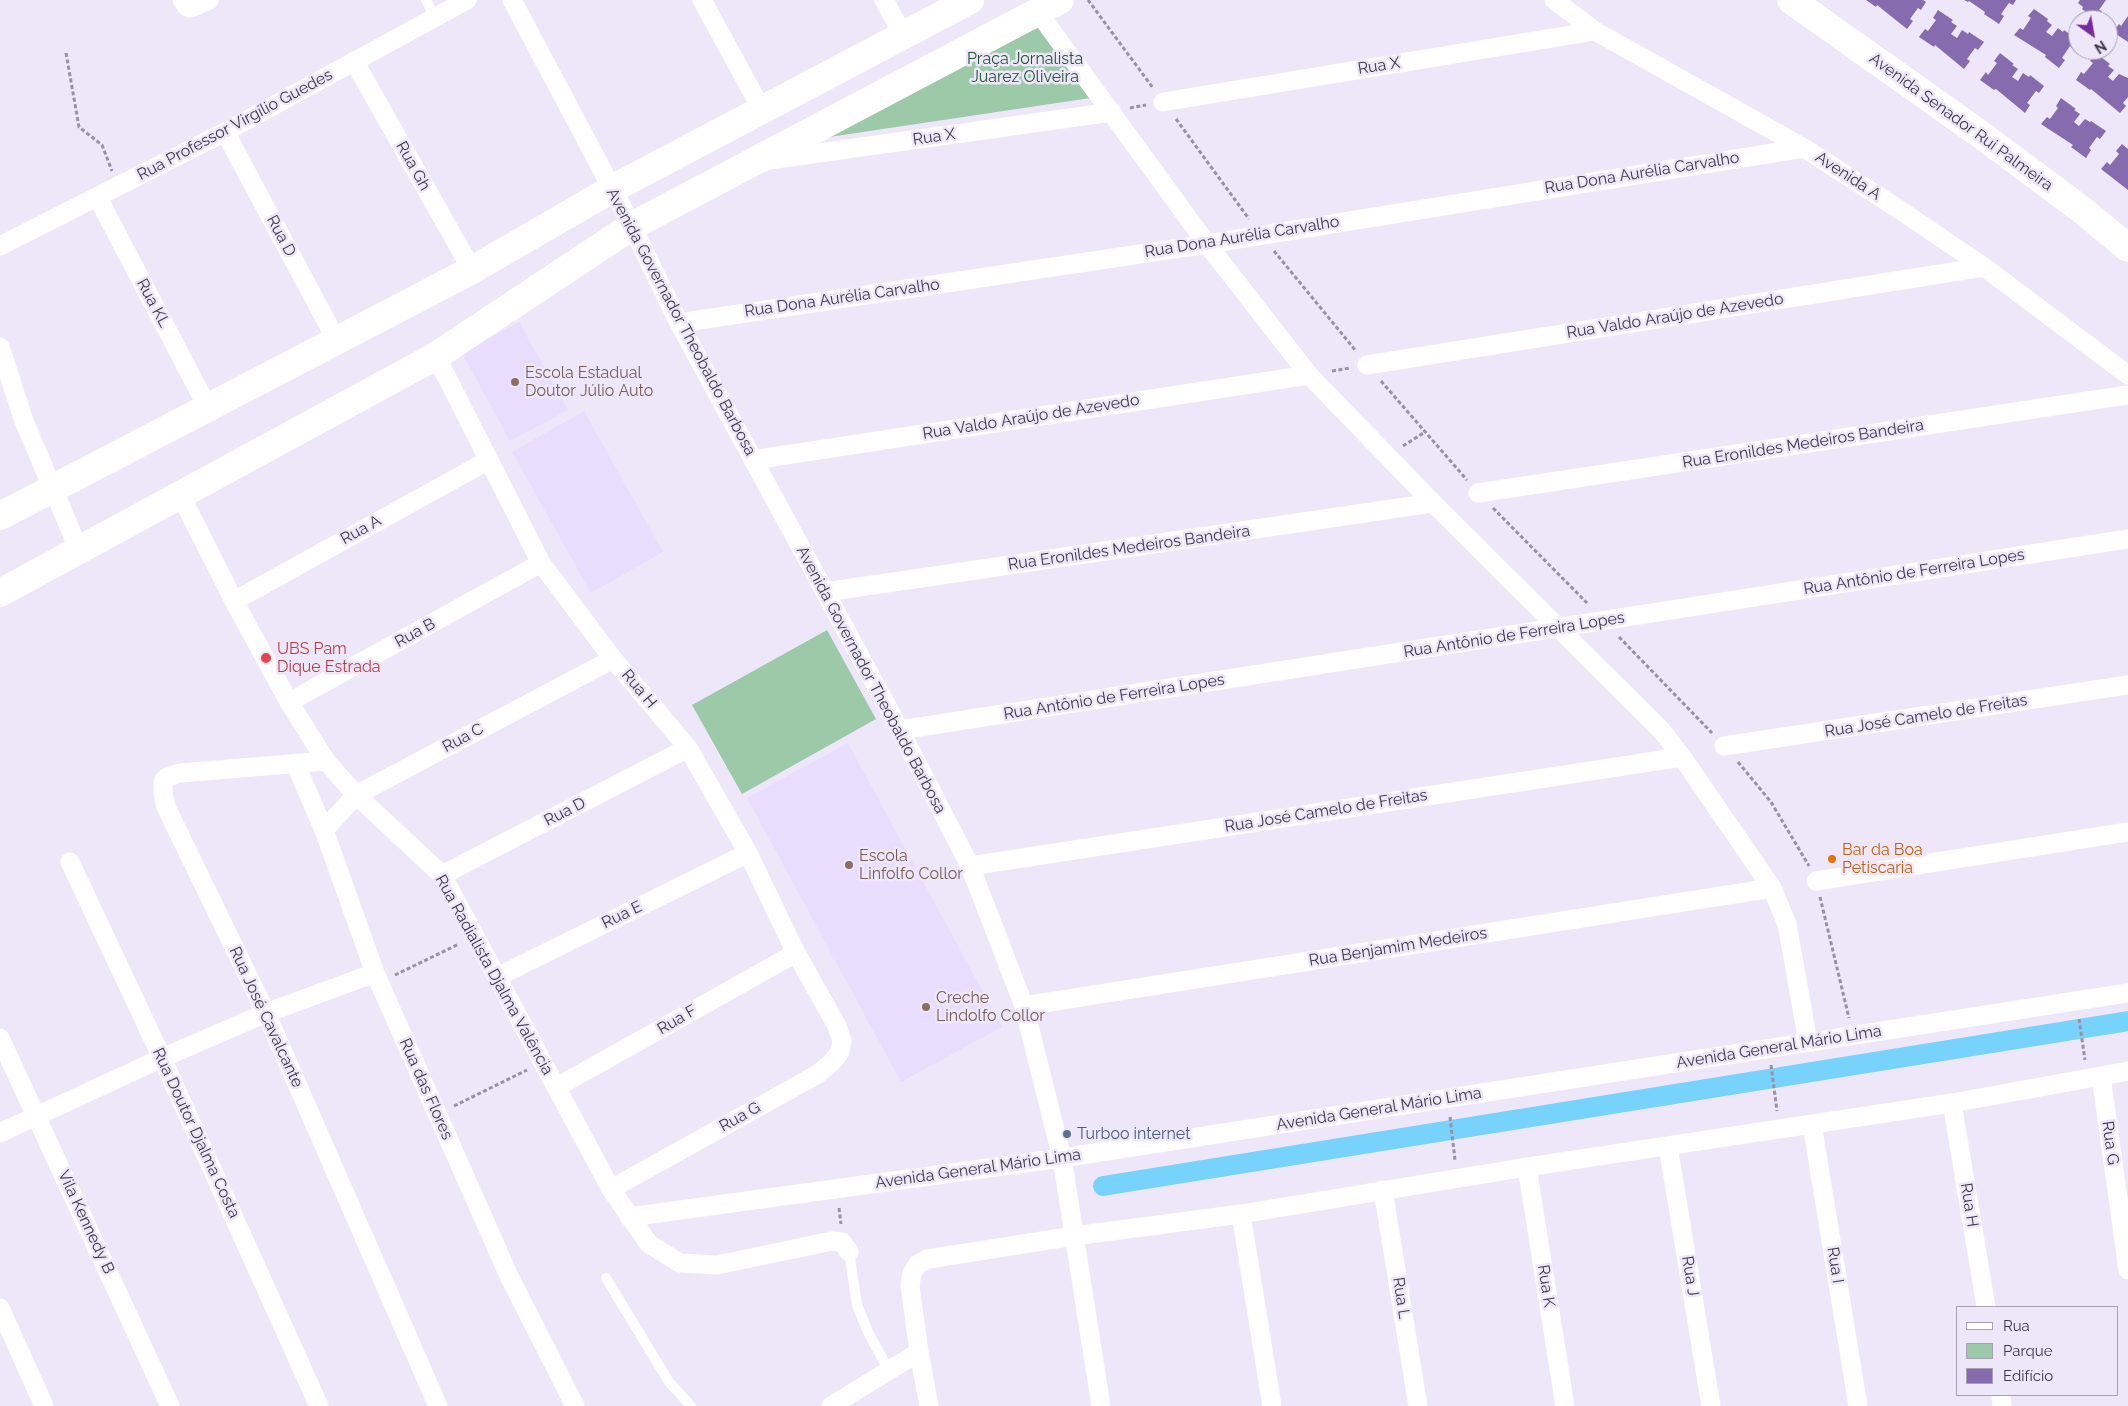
<!DOCTYPE html>
<meta charset="utf-8">
<style>
body{margin:0}
#map{position:relative;width:2128px;height:1406px;overflow:hidden;background:#eee7fa;font-family:Raleway,sans-serif}
canvas{display:block}
.legend{position:absolute;left:1956px;top:1306px;width:162px;height:90px;box-sizing:border-box;background:#eee7fa;border:1px solid #a7a1b2;margin:0;padding:6px 9px;list-style:none;font-size:15px;color:#3d3946}
.legend li{display:flex;align-items:center;gap:10px;height:25px}
.legend b{width:25px;border:1px solid #a7a1b2}
.north{position:absolute;left:2068px;top:10px;width:50px;height:50px;box-sizing:border-box;background:#eee7fa;border:1px solid #a7a1b2;border-radius:50%;rotate:148deg;font-size:14px;font-weight:700;line-height:20px;text-align:center;color:#3d3946}
.north::after{content:'';display:block;margin:auto;width:18px;height:22px;background:#792b9d;clip-path:polygon(50% 0,100% 100%,50% 72%,0 100%)}
</style>
<div id="map">
<canvas width="2128" height="1406"></canvas>
<ul class="legend">
<li><b style="height:6px;background:#fff"></b>Rua</li>
<li><b style="height:14px;background:#9cc9a8"></b>Parque</li>
<li><b style="height:14px;background:#866bae"></b>Edifício</li>
</ul>
<div class="north">N</div>
</div>
<script>
const context = document.querySelector('canvas').getContext('2d');
context.lineJoin = 'round';
function paint(path, color) { context.fillStyle = color; context.fill(path, 'evenodd'); }
const shape = rows => new Path2D(rows.map(r => 'M' + r).join(''));
function trace(path, color, width, dash) { context.strokeStyle = color; context.lineWidth = width; context.lineCap = dash ? 'butt' : 'round'; context.setLineDash(dash || []); context.stroke(path); }
function write(font, color, halo, rows, align = 'center') {
  context.font = font + ' Raleway,sans-serif'; context.lineWidth = 5; context.setLineDash([]); context.textBaseline = 'middle'; context.strokeStyle = halo; context.fillStyle = color; for (const [text, x, y, turn = 0] of rows) {
    context.save(); context.translate(x, y); context.rotate((+turn || 0) * Math.PI / 180); context.textAlign = isNaN(turn) ? turn : align; if (halo) context.strokeText(text, 0, 0); context.fillText(text, 0, 0); context.restore();
  }
}
paint(shape([
 [519,322,568,410,510,441,462,353],
 [584,411,663,552,591,593,512,452],
 [848,743,1002,1027,901,1082,747,798]
]), '#e9ddfd');
paint(shape([
 [1039,16,1097,97,796,142],
 [827,630,876,719,742,794,692,705]
]), '#9cc9a8');
trace(shape([
 [1103,1186,2128,1021]
]), '#77d3fc', 20);
paint(shape([
 [1866,0,1923,0,1926,2,1921,10,1918,8,1910,19,1913,21,1907,29,1877,5,1876,7],
 [1964,0,2016,0,2013,5,2009,3,2001,14,2004,16,1999,24,1984,14,1985,12,1969,1,1968,2],
 [2080,0,2106,0,2099,10,2102,11,2096,19,2082,9,2083,7,2078,3],
 [2034,9,2048,19,2047,21,2052,25,2046,32,2052,36,2058,28,2063,32,2064,30,2078,40,2073,49,2070,46,2062,58,2065,60,2059,68,2045,57,2046,55,2014,35,2020,28,2023,30,2031,18,2028,16],
 [1938,10,1953,20,1951,22,1957,26,1951,34,1957,38,1962,30,1968,34,1969,32,1984,42,1978,50,1975,48,1967,59,1970,61,1964,69,1935,45,1934,47,1919,37,1925,29,1928,31,1936,20,1933,18],
 [2128,16,2128,42,2113,32,2119,24,2121,26],
 [2000,53,2014,64,2012,65,2018,69,2012,77,2018,81,2023,73,2029,77,2030,75,2044,86,2039,93,2036,91,2027,103,2030,105,2025,113,1996,89,1994,90,1980,80,1986,72,1988,75,1997,63,1994,61],
 [2096,53,2110,64,2108,66,2114,70,2108,77,2113,81,2119,74,2128,78,2128,97,2123,103,2126,106,2120,113,2091,89,2090,90,2076,80,2081,72,2084,74,2093,63,2090,61],
 [2061,98,2076,109,2074,110,2080,114,2074,122,2079,126,2085,119,2090,122,2091,121,2106,131,2100,139,2097,137,2089,148,2091,150,2086,158,2071,147,2073,145,2041,124,2047,117,2050,119,2058,108,2056,106],
 [2122,144,2128,149,2128,190,2101,169,2107,162,2110,165,2119,154,2116,151]
]), '#866bae');
trace(shape([
 [1088,0,1153,88],
 [66,53,79,127,102,145,112,171],
 [1130,108,1146,105],
 [1176,119,1249,219],
 [1274,251,1356,351],
 [1332,371,1350,368],
 [1381,381,1467,480],
 [1403,446,1425,432],
 [1493,508,1587,603],
 [1619,637,1712,733],
 [1738,762,1771,802,1809,866],
 [1820,897,1849,1018],
 [395,975,459,944],
 [2079,1019,2085,1060],
 [1771,1065,1777,1111],
 [454,1106,527,1070],
 [1450,1117,1455,1160],
 [839,1208,841,1224]
]), '#9791a1', 3, [4, 2.5]);
trace(shape([
 [426,0,435,17],
 [849,1252,857,1305,868,1332,888,1369],
 [606,1278,669,1382,691,1406]
]), '#fff', 10);
trace(shape([
 [182,0,187,7,191,8,209,0],
 [512,0,632,226,679,323,900,730,970,866,1024,1006,1062,1158,1101,1406],
 [702,0,762,110],
 [884,0,903,35],
 [1554,0,1595,31,1804,148,1897,208,1984,267,2128,375],
 [1038,12,1207,244,1309,375,1433,503,1662,731,1682,757,1772,888,1787,924,1808,1042],
 [354,61,472,270],
 [1163,102,1595,31],
 [225,132,337,341],
 [769,160,1112,112],
 [98,198,208,408],
 [0,246,225,132,467,0],
 [679,323,1207,244,1804,148],
 [0,347,24,421,79,550],
 [436,356,541,563,613,659,688,748,748,853,796,953,837,1026,842,1041,840,1052,832,1062,818,1074,611,1189],
 [1367,365,1984,267],
 [753,460,1309,375],
 [1478,493,2128,395],
 [181,496,234,601,289,702,326,761,356,795,442,875,611,1189,649,1244,680,1263,717,1265,832,1241,842,1242,849,1252],
 [825,592,1433,503],
 [234,601,489,460],
 [289,702,541,563],
 [900,730,2128,539],
 [1724,746,2128,685],
 [326,761,180,773,167,777,163,781,163,794,166,807,266,1013,438,1406],
 [295,763,324,830,375,973,509,1276,575,1406],
 [324,830,356,795,613,659],
 [70,862,162,1058,319,1406],
 [970,866,1682,757],
 [442,875,688,748],
 [1816,881,2128,832],
 [497,977,748,853],
 [1024,1006,1772,888],
 [0,1038,170,1406],
 [2101,1076,2128,1270],
 [557,1087,796,953],
 [1952,1103,1986,1307],
 [1812,1124,1858,1406],
 [0,1133,162,1058,266,1013,375,973],
 [1668,1146,1711,1406],
 [1527,1167,1565,1406],
 [1383,1190,1418,1406],
 [1241,1214,1272,1406],
 [629,1217,1062,1158,2128,993],
 [0,1308,44,1406],
 [2001,1395,2002,1406],
 [831,1406,919,1352],
 [929,1406,919,1352,910,1286,912,1273,918,1264,928,1259,1074,1236,1241,1214,1527,1167,1952,1103,2128,1071]
]), '#fff', 19);
trace(shape([
 [0,516,472,270,612,189,970,0],
 [0,593,436,356,632,226,1060,0]
]), '#fff', 28);
trace(shape([
 [1791,0,1980,134,2082,210,2128,248]
]), '#fff', 28);
for (const [x, y, r, color] of [
 [515,382,5,"#8d6e63"],
 [266,658,6,"#e0444e"],
 [1832,859,5,"#e8710a"],
 [849,865,5,"#8d6e63"],
 [926,1007,5,"#8d6e63"],
 [1067,1134,5,"#5c6f8a"]
]) { const dot = new Path2D(); dot.arc(x, y, r, 0, 2 * Math.PI); context.fillStyle = color; context.fill(dot); trace(dot, '#eee7fa', 2); }
write('16px', '#215634', '#eee7fa', [
 ["Praça Jornalista",1025,59],
 ["Juarez Oliveira",1025,77]
]);
write('16px', '#3d3946', '#eee7fa', [
 ["Rua X",1379,66,-9],
 ["Avenida Senador Rui Palmeira",1961,122,36],
 ["Rua Professor Virgílio Guedes",235,125,-28],
 ["Rua X",934,137,-8],
 ["Rua Gh",413,166,61],
 ["Rua Dona Aurélia Carvalho",1642,173,-9],
 ["Avenida A",1848,176,33],
 ["Rua D",281,236,62],
 ["Rua Dona Aurélia Carvalho",1242,237,-9],
 ["Rua Dona Aurélia Carvalho",842,298,-8],
 ["Rua KL",153,303,62],
 ["Rua Valdo Araújo de Azevedo",1675,316,-9],
 ["Avenida Governador Theobaldo Barbosa",681,322,62],
 ["Rua Valdo Araújo de Azevedo",1031,417,-9],
 ["Rua Eronildes Medeiros Bandeira",1803,444,-9],
 ["Rua A",361,530,-29],
 ["Rua Eronildes Medeiros Bandeira",1129,548,-8],
 ["Rua Antônio de Ferreira Lopes",1914,572,-9],
 ["Rua B",415,633,-29],
 ["Rua Antônio de Ferreira Lopes",1514,635,-9],
 ["Avenida Governador Theobaldo Barbosa",871,680,62],
 ["Rua H",639,689,50],
 ["Rua Antônio de Ferreira Lopes",1114,697,-9],
 ["Rua José Camelo de Freitas",1926,716,-9],
 ["Rua C",463,738,-28],
 ["Rua José Camelo de Freitas",1326,811,-9],
 ["Rua D",565,812,-27],
 ["Rua E",622,915,-26],
 ["Rua Benjamim Medeiros",1398,947,-9],
 ["Rua Radialista Djalma Valência",494,975,61],
 ["Rua José Cavalcante",266,1017,65],
 ["Rua F",677,1020,-30],
 ["Avenida General Mário Lima",1779,1047,-9],
 ["Rua das Flores",426,1089,66],
 ["Avenida General Mário Lima",1379,1109,-9],
 ["Rua G",740,1117,-29],
 ["Rua Doutor Djalma Costa",196,1133,65],
 ["Rua G",2110,1143,82],
 ["Avenida General Mário Lima",978,1169,-8],
 ["Rua H",1969,1205,81],
 ["Vila Kennedy B",86,1222,65],
 ["Rua I",1835,1265,81],
 ["Rua J",1690,1276,81],
 ["Rua K",1546,1286,81],
 ["Rua L",1401,1298,81]
]);
write('16px', '#785e54', '#eee7fa', [
 ["Escola Estadual",525,373],
 ["Doutor Júlio Auto",525,391],
 ["Escola",859,856],
 ["Linfolfo Collor",859,874],
 ["Creche",936,998],
 ["Lindolfo Collor",936,1016]
], 'left');
write('16px', '#be3a42', '#eee7fa', [
 ["UBS Pam",277,649],
 ["Dique Estrada",277,667]
], 'left');
write('16px', '#c56008', '#eee7fa', [
 ["Bar da Boa",1842,850],
 ["Petiscaria",1842,868]
], 'left');
write('16px', '#4e5e75', '#eee7fa', [
 ["Turboo internet",1077,1134]
], 'left');
</script>
